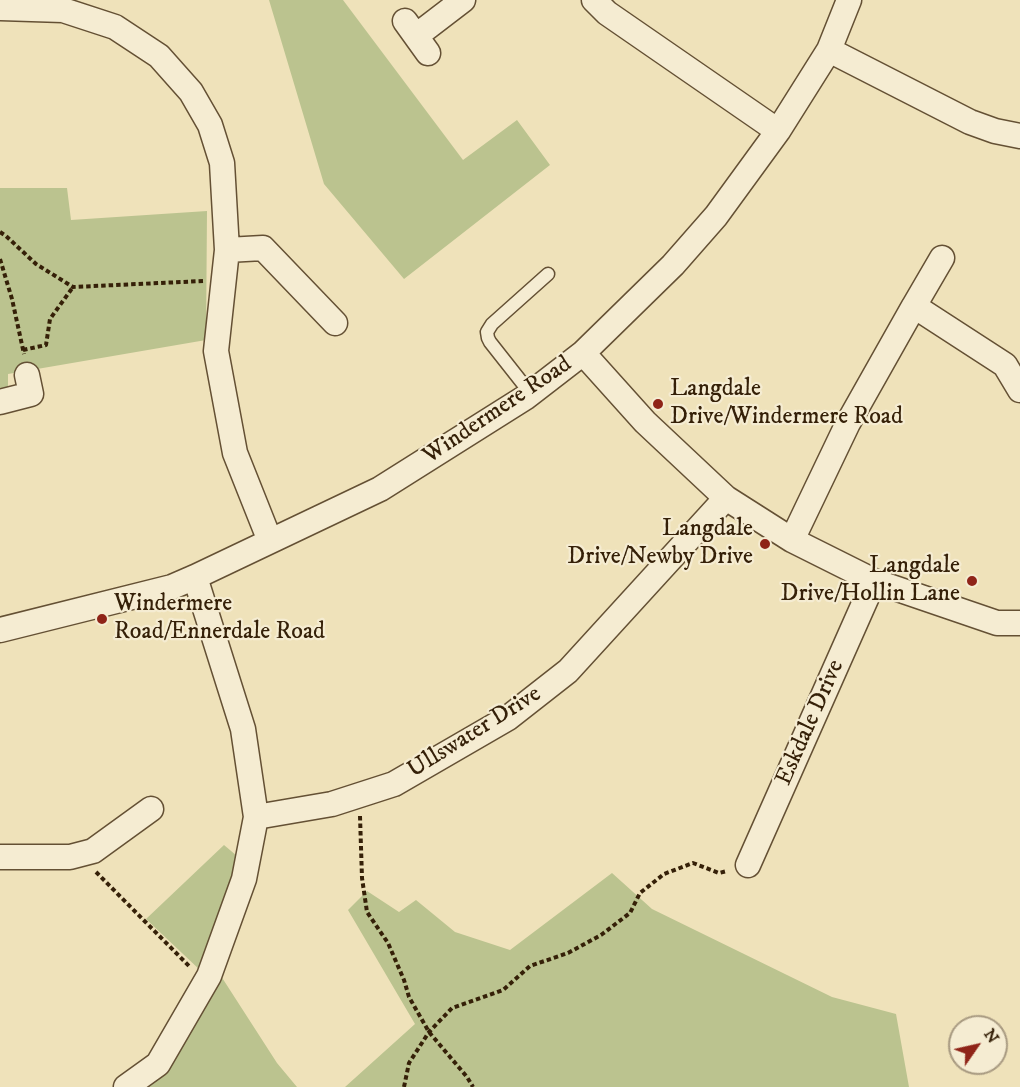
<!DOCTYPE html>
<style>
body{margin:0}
#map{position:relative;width:1020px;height:1087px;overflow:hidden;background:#efe2ba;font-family:"IM FELL DW Pica",serif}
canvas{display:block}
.north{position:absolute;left:948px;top:1015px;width:60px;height:60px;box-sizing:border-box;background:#f5ecd2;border:2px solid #a89a81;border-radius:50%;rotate:56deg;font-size:16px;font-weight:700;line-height:24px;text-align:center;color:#352008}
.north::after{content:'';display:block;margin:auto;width:21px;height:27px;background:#8f2418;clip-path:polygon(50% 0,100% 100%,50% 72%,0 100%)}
</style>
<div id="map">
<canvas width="1020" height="1087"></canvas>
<div class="north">N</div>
</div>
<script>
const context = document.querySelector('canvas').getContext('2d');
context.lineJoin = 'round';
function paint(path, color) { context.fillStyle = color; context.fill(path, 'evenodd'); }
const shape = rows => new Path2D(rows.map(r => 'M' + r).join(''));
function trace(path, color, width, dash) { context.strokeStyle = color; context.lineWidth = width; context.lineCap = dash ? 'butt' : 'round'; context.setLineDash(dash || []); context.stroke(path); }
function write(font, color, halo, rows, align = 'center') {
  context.font = font + ' "IM FELL DW Pica",serif'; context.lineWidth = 4.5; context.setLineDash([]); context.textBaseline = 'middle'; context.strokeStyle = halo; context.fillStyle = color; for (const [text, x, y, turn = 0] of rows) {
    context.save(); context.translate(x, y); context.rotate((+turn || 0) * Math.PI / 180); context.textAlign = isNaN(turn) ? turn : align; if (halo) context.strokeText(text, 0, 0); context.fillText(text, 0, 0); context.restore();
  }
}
paint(shape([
 [269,0,343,0,463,160,517,120,550,165,404,279,324,184],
 [0,188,67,188,71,220,207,211,206,340,8,374,8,394,0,396],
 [224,845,237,856,215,942,201,971,146,919],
 [612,873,652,909,832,997,896,1014,909,1087,345,1087,415,1024,348,910,367,891,399,912,416,900,455,932,510,950],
 [219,973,277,1063,297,1087,147,1087,168,1065]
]), '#bbc38f');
const service = shape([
 [531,394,490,342,488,338,487,332,492,324,548,274]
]);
const minor = shape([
 [594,0,607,13,778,131],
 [0,8,63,10,115,27,159,56,191,92,210,125,222,163,227,250,216,351,235,453,270,541],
 [405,21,428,53],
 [416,36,463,0],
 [829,50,970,122,995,131,1020,136],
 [227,250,263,248,335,323],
 [914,306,942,258],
 [583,353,645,422,726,498,792,540,874,581,997,623,1020,623],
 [0,402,31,394,27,375],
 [792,540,848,423,914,306,1005,365,1020,390],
 [0,630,172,587,195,577,380,489,526,397,583,353,673,265,716,216,778,131,829,50,849,0],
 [256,817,332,804,394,784,508,718,568,671,726,498],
 [0,857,70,857,93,851,151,809],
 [748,865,874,581],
 [126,1087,158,1064,209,976,244,879,256,817,243,729,195,577]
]);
trace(service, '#645034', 15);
trace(minor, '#645034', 27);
trace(shape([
 [0,232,6,236,36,264,73,287,203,281],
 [0,259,12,299,24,354],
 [23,350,46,345,50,319,73,287],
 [360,816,362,878,367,912,388,943,404,980,409,997,429,1032,467,1077,473,1087],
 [96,872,190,967],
 [404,1087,409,1063,429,1032,452,1008,503,990,530,966,568,953,601,935,630,913,640,893,664,874,693,863,719,873,727,871]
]), '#352008', 4, [4.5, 3]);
trace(service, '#f5ecd2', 12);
trace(minor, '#f5ecd2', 24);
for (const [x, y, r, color] of [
 [658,404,6,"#8f2418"],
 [765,544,6,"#8f2418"],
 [972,581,6,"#8f2418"],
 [102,619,6,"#8f2418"]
]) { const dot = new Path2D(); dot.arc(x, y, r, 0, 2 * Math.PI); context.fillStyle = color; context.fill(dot); trace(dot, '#f5ecd2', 2); }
write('24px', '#352008', '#f5ecd2', [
 ["Langdale",670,390],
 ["Drive/Windermere Road",670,418],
 ["Langdale",753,530,"right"],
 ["Drive/Newby Drive",753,558,"right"],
 ["Langdale",960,567,"right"],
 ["Drive/Hollin Lane",960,595,"right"],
 ["Windermere",114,605],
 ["Road/Ennerdale Road",114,633]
], 'left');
write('24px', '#352008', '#f5ecd2', [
 ["Windermere Road",498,411,-34],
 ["Eskdale Drive",811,723,-66],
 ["Ullswater Drive",475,733,-32]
]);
</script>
